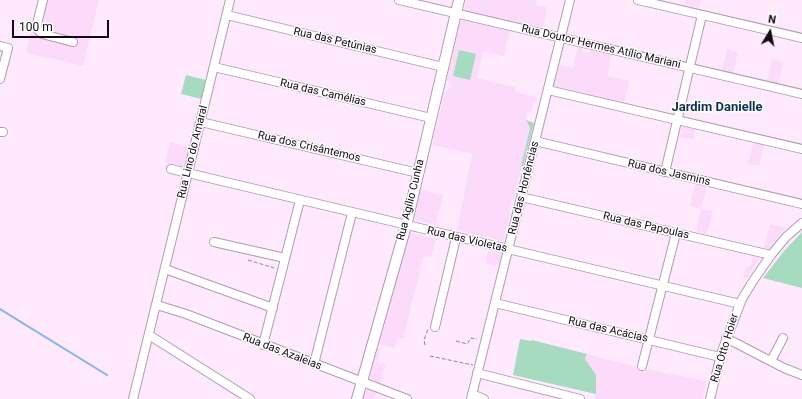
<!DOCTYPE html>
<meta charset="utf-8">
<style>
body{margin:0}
#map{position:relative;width:802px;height:399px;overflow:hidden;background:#fee9fd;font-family:Roboto,sans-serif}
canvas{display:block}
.north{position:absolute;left:750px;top:12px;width:40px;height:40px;-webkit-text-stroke:3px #fff;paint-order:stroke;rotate:10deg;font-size:11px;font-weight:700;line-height:16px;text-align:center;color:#120a12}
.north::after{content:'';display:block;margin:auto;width:14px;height:18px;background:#120a12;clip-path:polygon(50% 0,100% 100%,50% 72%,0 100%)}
.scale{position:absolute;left:12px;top:20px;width:97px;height:18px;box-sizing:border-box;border:2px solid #120a12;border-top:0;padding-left:5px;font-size:12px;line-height:14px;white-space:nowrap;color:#120a12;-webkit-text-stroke:3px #fff;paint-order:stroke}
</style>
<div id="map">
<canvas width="802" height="399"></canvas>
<div class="north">N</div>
<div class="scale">100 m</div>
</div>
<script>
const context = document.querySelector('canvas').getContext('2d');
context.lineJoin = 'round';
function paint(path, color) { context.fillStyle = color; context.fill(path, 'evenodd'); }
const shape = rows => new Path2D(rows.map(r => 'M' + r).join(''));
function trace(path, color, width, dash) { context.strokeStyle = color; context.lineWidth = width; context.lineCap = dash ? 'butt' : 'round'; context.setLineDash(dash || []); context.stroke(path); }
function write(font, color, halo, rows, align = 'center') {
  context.font = font + ' Roboto,sans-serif'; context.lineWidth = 3; context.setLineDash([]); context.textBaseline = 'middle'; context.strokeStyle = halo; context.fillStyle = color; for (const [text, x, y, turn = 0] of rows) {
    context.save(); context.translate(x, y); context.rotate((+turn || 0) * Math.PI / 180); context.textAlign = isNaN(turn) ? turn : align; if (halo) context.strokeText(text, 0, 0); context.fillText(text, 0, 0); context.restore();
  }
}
paint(shape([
 [39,0,99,0,83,66,26,53],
 [466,0,537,0,536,5,547,7,543,28,464,10],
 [686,0,701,0,699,8,685,5],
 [463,20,510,31,504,56,483,51,477,78,516,87,515,92,537,97,536,101,533,103,531,111,527,113,526,121,530,128,514,199,512,199,509,211,511,212,503,241,457,230,472,154,432,145,445,92,450,88,451,85,447,80,460,22],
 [578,46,581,47,583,52,588,53,592,50,612,55,607,76,630,81,624,102,554,86,560,65,573,68],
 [727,49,738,52,733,73,722,70],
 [772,60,783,62,778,84,767,81],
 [682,127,696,129,693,140,680,137],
 [170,142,190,147,186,166,183,167,165,163],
 [753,143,764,145,759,166,748,164],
 [695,184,707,187,701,209,713,211,707,234,696,231,701,209,690,206],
 [420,189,443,195,436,225,415,220,413,217],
 [770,224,786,228,768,249,764,248],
 [411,233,436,239,431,257,424,256,403,339,398,338,395,348,379,344,409,234],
 [488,251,501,254,500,263,497,263,496,266,485,263],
 [753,256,760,258,747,278,743,277,746,267,750,267],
 [378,348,381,349,377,362,386,365,380,384,370,378],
 [587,354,637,367,706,381,703,399,594,399,596,394,585,359],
 [367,389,376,392,374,399,363,399]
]), '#fbdbf9');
paint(shape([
 [459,50,476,54,470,80,453,76],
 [186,75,206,80,202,99,181,94],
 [526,120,534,123,523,166,521,166,530,128],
 [802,232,802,288,763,278,784,251],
 [520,339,531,341,532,340,587,354,585,359,596,375,596,394,513,375]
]), '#a5dcbf');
trace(shape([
 [0,309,107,375]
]), '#80b4f6', 2);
const minor = shape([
 [43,0,37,24,38,30,42,34,73,42],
 [399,0,802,94],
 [638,0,802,38],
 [227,15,443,67],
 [0,46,8,48,0,79],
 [214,67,431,118],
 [548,90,802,149],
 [201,122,418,173],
 [0,132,3,132],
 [535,141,802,204],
 [171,169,740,304],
 [665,172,702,15],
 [521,197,771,255],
 [214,242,285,258],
 [165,269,273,308],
 [495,303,720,357],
 [157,305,186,314,407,399],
 [435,327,456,238],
 [149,335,250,399],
 [726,338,784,368,802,375],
 [263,345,300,200],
 [771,361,783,338],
 [314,364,352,213],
 [642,366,676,233],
 [477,373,580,399],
 [472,394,484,399],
 [133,399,230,0],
 [471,399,570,0],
 [710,399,722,351,742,299,753,281,771,255,786,237,802,223]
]);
const major = shape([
 [357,399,406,226,459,0]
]);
trace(minor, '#b39bb2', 10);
trace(major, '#b39bb2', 12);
trace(shape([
 [248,260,274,268],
 [456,341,467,344,471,338,477,339],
 [425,345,424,340,428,329],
 [430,356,473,365]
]), '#948594', 1, [4, 2]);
trace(minor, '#fff', 8);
trace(major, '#fff', 10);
write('11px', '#120a12', '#fff', [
 ["Rua das Petúnias",335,41,13],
 ["Rua Doutor Hermes Atílio Mariani",601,47,13],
 ["Rua das Camélias",323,93,13],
 ["Rua dos Crisântemos",309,147,13],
 ["Rua Lino do Amaral",193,152,-76],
 ["Rua dos Jasmins",669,173,13],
 ["Rua das Hortências",524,188,-76],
 ["Rua Agílio Cunha",411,200,-76],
 ["Rua das Papoulas",646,226,13],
 ["Rua das Violetas",467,240,13],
 ["Rua das Acácias",608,330,13],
 ["Rua Otto Hoier",725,348,-73],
 ["Rua das Azaleias",282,352,21]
]);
write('bold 13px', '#073358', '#fff', [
 ["Jardim Danielle",717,108]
]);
</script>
